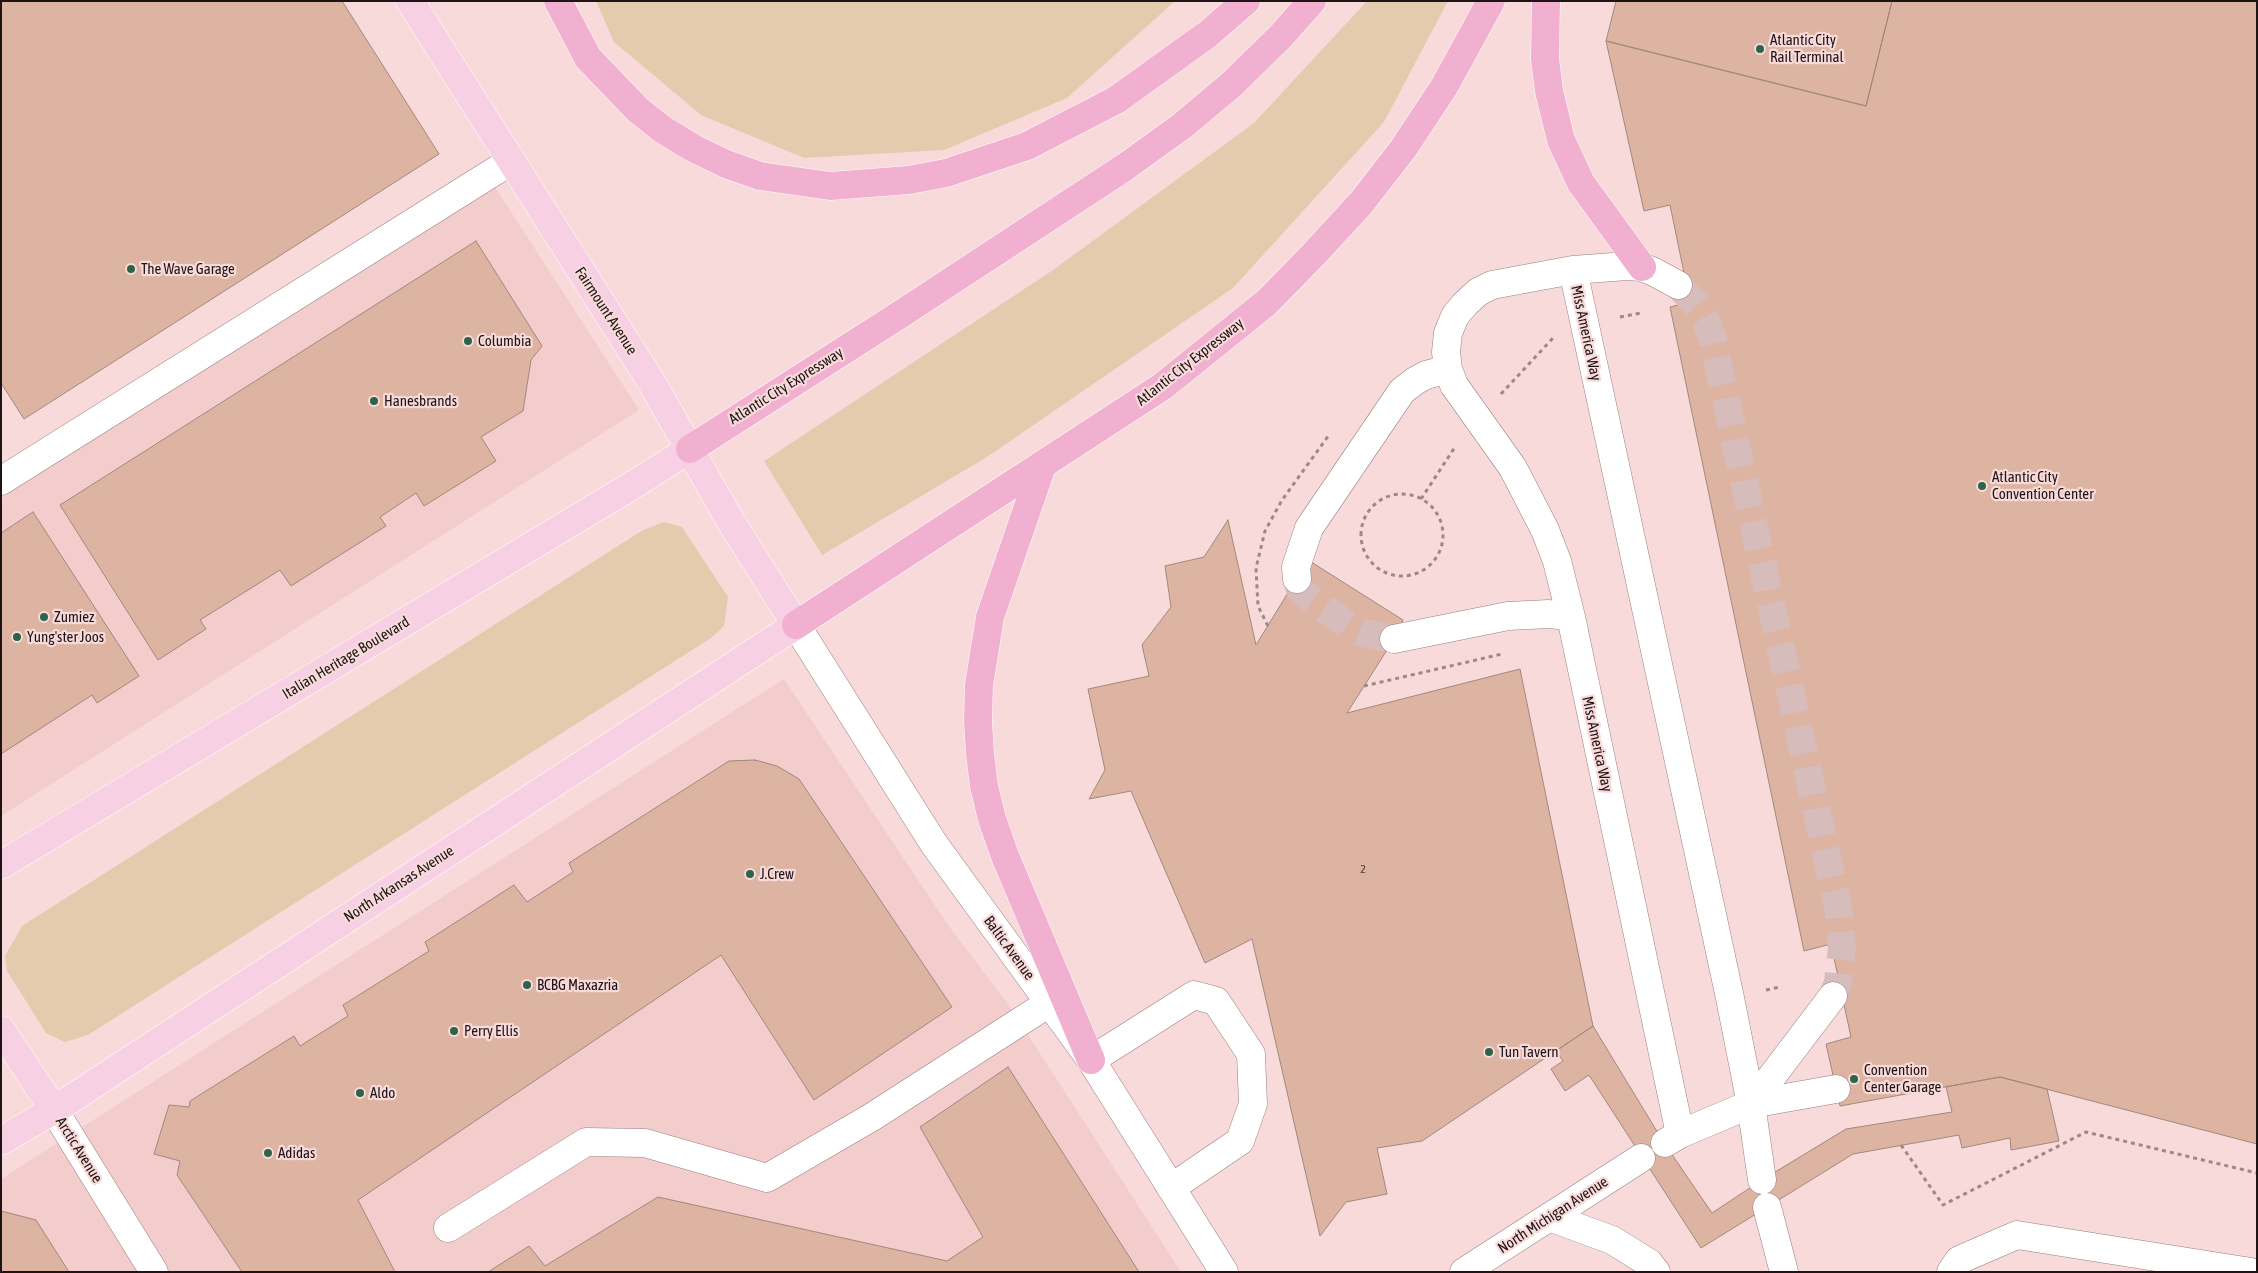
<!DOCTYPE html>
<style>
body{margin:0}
#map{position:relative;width:2258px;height:1273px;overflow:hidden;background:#f8dada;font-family:"Asap Condensed",sans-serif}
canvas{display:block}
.frame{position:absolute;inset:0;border:2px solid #1f1415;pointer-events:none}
</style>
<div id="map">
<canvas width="2258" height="1273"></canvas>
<div class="frame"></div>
</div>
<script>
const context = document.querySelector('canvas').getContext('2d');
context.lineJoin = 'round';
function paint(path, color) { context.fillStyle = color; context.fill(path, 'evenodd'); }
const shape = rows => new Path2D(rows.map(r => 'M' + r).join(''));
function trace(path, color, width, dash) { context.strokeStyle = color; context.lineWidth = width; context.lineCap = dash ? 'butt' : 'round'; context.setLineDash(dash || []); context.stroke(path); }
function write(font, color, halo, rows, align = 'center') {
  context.font = font + ' "Asap Condensed",sans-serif'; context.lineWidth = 4.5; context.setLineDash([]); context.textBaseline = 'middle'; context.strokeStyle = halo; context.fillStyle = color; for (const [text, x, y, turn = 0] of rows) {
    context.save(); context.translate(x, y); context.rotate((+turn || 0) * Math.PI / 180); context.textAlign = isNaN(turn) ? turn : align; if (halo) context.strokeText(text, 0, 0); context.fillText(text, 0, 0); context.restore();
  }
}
paint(shape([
 [493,184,639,410,1,816,1,498],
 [784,679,948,925,1010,1007,1181,1272,1,1272,1,1179]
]), '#f3cccc');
paint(shape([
 [596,1,1175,1,1067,98,944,150,804,158,701,115,614,42],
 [1367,1,1448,1,1384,122,1233,288,987,457,822,555,764,461,1053,270,1254,123],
 [664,522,682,527,728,597,724,626,711,638,88,1035,65,1042,46,1033,7,971,5,956,22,926,643,530]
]), '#e3ccae');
const building = shape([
 [1,1,342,1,439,154,24,419,1,383,1,1],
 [1616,1,1892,1,1866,106,1606,41,1616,1],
 [1892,1,2257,1,2257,1144,2000,1077,1840,1106,1826,1044,1851,1037,1831,944,1804,951,1670,307,1690,302,1670,205,1644,211,1606,41,1866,106,1892,1],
 [476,241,542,346,531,360,523,411,481,437,496,461,424,506,416,493,380,517,386,526,291,586,280,570,200,620,206,629,158,660,60,505,476,241],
 [33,512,139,676,97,703,92,695,1,754,1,533,33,512],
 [1228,520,1256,645,1308,560,1403,620,1394,639,1347,713,1520,669,1593,1026,1422,1141,1377,1148,1387,1194,1346,1202,1320,1236,1252,939,1205,963,1131,791,1089,799,1105,770,1088,689,1149,676,1142,645,1171,607,1165,566,1204,557,1228,520],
 [755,760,777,766,799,779,952,1007,814,1100,721,955,358,1200,395,1272,242,1272,177,1175,180,1161,154,1154,169,1105,189,1107,190,1101,294,1036,300,1046,348,1016,343,1005,429,951,425,942,514,885,527,902,573,872,569,863,729,761,755,760],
 [1593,1026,1664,1143,1712,1213,1762,1180,1846,1129,1952,1112,1946,1087,2000,1077,2047,1089,2059,1141,2011,1150,2010,1138,1962,1148,1959,1135,1853,1154,1701,1248,1589,1075,1565,1091,1551,1069,1563,1061,1556,1051,1593,1026],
 [1008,1067,1139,1272,488,1272,529,1246,545,1266,658,1197,947,1261,983,1237,920,1127,1008,1067],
 [1,1211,36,1220,69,1272,1,1272,1,1211]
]);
paint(building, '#ddb4a1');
trace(building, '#a1887d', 1);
trace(shape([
 [1678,285,1697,305,1707,322,1713,341,1839,912,1842,948,1838,982,1833,996],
 [1297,579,1300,590,1311,599,1349,626,1364,633,1394,639]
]), '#d7bcbc', 28, [28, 14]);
const minor = shape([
 [1573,270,1730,998,1751,1104,1762,1180],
 [1678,285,1654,272,1642,267,1627,266,1573,270,1492,285,1478,292,1465,304,1455,316,1448,333,1446,352,1448,369,1454,385,1513,468,1545,530,1557,561,1571,617,1680,1134],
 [1,481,511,161],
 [1297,579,1296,567,1309,528,1402,391,1415,381,1426,375,1448,369],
 [796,625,934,844,1091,1060,1224,1272],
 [1394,639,1508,616,1549,614,1571,617],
 [1091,1060,1194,995,1216,1001,1251,1054,1253,1104,1240,1141,1171,1188],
 [1751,1104,1833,996],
 [54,1110,154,1272],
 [1665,1143,1680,1134,1751,1104,1836,1089],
 [1767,1207,1784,1272],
 [1549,1217,1612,1240,1649,1263,1656,1272],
 [448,1228,586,1142,645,1143,767,1178,872,1117,1049,1003],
 [1464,1272,1641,1158],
 [1951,1272,1959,1260,2017,1235,2251,1272]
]);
const major = shape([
 [1,865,633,485,690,449],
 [1,1030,54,1110],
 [1,1141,54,1110,796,625,731,522,652,383,410,1]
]);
const highway = shape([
 [558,1,588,58,638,110,662,129,693,148,726,164,760,176,830,186,909,180,946,173,1027,146,1116,100,1208,34,1246,1],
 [1546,1,1545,59,1549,91,1561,140,1581,183,1642,267],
 [690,449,904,312,1125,167,1182,126,1232,84,1281,36,1312,1],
 [1042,466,990,617,979,685,978,720,980,754,984,786,992,819,1005,856,1091,1060],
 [796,625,1163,386,1267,302,1314,254,1361,203,1403,149,1444,87,1491,1]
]);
trace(minor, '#997e7e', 29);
trace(major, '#fff', 29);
trace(highway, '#fff', 29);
trace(shape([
 [1620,317,1641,313],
 [1501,394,1553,338],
 '1361 535a41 41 0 1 1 82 0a41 41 0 1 1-82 0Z',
 [1421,499,1455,447],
 [1268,626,1258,606,1256,568,1265,531,1282,500,1329,435],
 [1364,686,1502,654],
 [1766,990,1780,987],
 [1901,1145,1943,1205,2086,1132,2257,1173]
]), '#9e8788', 3, [4, 4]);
trace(minor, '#fff', 28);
trace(major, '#f7d0e3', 28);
trace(highway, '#f2b0d0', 28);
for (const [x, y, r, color] of [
 [1760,49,5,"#2c6349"],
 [131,269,5,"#2c6349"],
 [468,341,5,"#2c6349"],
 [374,401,5,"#2c6349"],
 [1982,486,5,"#2c6349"],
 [44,617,5,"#2c6349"],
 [17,637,5,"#2c6349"],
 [750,874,5,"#2c6349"],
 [527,985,5,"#2c6349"],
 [454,1031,5,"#2c6349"],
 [1489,1052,5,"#2c6349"],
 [1854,1079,5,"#2c6349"],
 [360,1093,5,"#2c6349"],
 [268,1153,5,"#2c6349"]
]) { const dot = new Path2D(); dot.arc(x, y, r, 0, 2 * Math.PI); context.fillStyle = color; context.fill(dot); trace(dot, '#f8dada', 2); }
write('12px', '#4e3c38', null, [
 ["2",1363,869]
]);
write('15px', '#1f1415', '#f8dada', [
 ["Atlantic City",1770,40],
 ["Rail Terminal",1770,57],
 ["The Wave Garage",141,269],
 ["Columbia",478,341],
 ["Hanesbrands",384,401],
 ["Atlantic City",1992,477],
 ["Convention Center",1992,494],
 ["Zumiez",54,617],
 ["Yung'ster Joos",27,637],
 ["J.Crew",760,874],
 ["BCBG Maxazria",537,985],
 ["Perry Ellis",464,1031],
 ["Tun Tavern",1499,1052],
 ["Convention",1864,1070],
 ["Center Garage",1864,1087],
 ["Aldo",370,1093],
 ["Adidas",278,1153]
], 'left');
write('15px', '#1f1415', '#f8dada', [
 ["Fairmount Avenue",606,311,57],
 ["Miss America Way",1586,333,78],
 ["Atlantic City Expressway",1190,362,-38],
 ["Atlantic City Expressway",786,386,-32],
 ["Italian Heritage Boulevard",346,658,-31],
 ["Miss America Way",1597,744,78],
 ["North Arkansas Avenue",399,884,-33],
 ["Baltic Avenue",1009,948,54],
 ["Arctic Avenue",79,1150,58],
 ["North Michigan Avenue",1553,1215,-33]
]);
</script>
